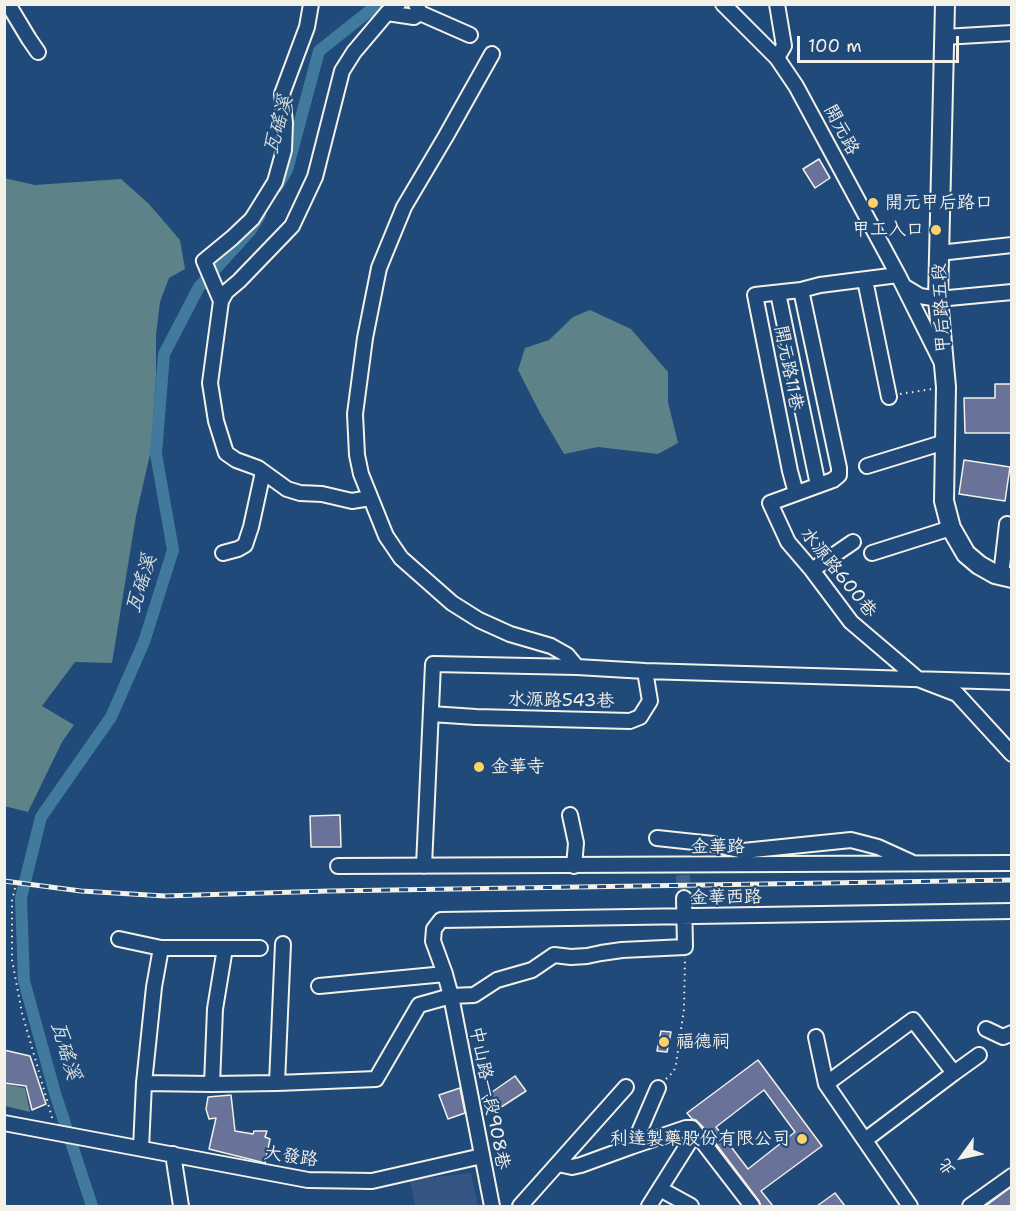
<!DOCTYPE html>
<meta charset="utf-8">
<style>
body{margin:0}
#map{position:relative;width:1016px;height:1211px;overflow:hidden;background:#1f4a7a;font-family:"Shantell Sans","LXGW WenKai TC",sans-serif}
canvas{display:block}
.frame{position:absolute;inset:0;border:6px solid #f4f1e8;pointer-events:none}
.north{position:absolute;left:932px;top:1127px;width:60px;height:60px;-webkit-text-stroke:4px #1f4a7a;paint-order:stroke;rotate:237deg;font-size:16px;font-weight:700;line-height:24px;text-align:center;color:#f4f1e8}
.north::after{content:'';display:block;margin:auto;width:21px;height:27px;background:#f4f1e8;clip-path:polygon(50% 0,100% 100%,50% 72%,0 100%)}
.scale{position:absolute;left:797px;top:36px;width:162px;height:27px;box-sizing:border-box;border:3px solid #f4f1e8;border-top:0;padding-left:8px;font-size:18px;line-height:21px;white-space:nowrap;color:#f4f1e8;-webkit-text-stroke:4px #1f4a7a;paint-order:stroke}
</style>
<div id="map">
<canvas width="1016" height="1211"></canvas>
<div class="frame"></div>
<div class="north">北</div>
<div class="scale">100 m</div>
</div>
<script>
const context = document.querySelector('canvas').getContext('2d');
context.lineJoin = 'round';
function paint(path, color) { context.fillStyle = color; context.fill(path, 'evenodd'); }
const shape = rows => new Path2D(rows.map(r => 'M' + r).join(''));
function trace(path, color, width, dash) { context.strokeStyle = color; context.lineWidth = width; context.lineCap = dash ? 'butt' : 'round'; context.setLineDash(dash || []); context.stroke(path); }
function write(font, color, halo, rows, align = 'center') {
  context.font = font + ' "Shantell Sans","LXGW WenKai TC",sans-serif'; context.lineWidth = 4.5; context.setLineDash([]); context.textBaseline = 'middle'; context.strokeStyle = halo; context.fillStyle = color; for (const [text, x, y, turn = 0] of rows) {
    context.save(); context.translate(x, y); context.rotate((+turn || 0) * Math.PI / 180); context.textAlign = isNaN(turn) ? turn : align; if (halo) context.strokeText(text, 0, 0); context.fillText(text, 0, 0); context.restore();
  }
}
paint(shape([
 [471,1173,478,1206,415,1206,410,1180]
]), '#355683');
paint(shape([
 [4,178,35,185,121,179,149,204,180,240,185,269,169,278,160,302,156,335,156,375,151,450,136,516,112,663,75,662,42,706,74,725,62,742,28,812,4,806],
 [590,310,631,329,668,372,668,402,678,443,658,454,598,447,564,454,540,413,518,370,525,348,549,340,573,317],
 [5,1084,25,1088,30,1112,5,1106]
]), '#5d8287');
trace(shape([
 [277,187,287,170,319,51,378,4],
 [92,1206,55,1093,24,981,21,898,41,817,111,717,144,642,173,550,156,454,164,354,199,287,250,231,260,215]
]), '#427a9e', 12);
const building = shape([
 [819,159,830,178,815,188,803,169,819,159],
 [995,384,1011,384,1011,433,965,433,964,398,995,398,995,384],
 [964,460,1010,467,1005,501,959,494,964,460],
 [340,815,341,847,311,847,310,816,340,815],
 [661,1031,671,1032,667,1052,657,1051,661,1031],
 [4,1050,30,1056,46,1104,32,1110,26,1086,4,1083,4,1050],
 [758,1060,822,1146,761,1191,773,1206,761,1206,759,1201,704,1128,696,1120,692,1119,687,1113,758,1060],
 [764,1090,795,1132,748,1169,716,1127,764,1090],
 [515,1076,526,1091,492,1113,482,1099,515,1076],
 [460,1088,465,1113,448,1119,439,1095,460,1088],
 [231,1095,235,1131,253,1134,254,1131,267,1131,265,1137,270,1139,265,1163,209,1149,216,1118,209,1119,206,1109,208,1097,231,1095],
 [1011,1187,1011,1206,988,1206,987,1205,1011,1187],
 [835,1193,845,1206,817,1206,835,1193]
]);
paint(building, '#697299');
trace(building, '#f4f1e8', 1.5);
trace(shape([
 [683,875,684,898]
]), '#3f638a', 14, [14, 7]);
const minor = shape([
 [8,4,29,39,38,52],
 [723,4,777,58,796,86,898,275,941,361],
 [777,4,784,46,777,58],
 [387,13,414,17,420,13,416,4],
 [420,13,470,35],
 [944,37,1012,33],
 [492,54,446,136,404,207,379,268,365,338,355,414,357,455,361,474,386,536,401,558,452,603,479,620,510,634,551,646,567,655,577,667],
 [939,253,1012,245],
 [898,275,820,285,801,290,839,468,839,475,833,480,770,503,788,542,812,570,851,622,918,679,957,694,1012,754],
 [865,280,889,397],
 [905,287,920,296,938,299,1012,292],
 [778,293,818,485],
 [221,301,204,261,232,238,252,219,275,182,284,150,285,123,282,94,307,27,311,4],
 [867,466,945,442],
 [796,493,790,471,755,295,801,290],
 [370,498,352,501,322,494,300,493,287,489,258,468,236,460,226,453,216,421,210,383,221,301,226,292,239,281,292,226,315,177,342,71,354,52,387,13,398,4],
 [223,553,238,549,245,545,251,527,263,472],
 [872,553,951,528],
 [812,570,853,542],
 [1001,575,1007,524],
 [431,714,476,717,630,721,640,717,650,701,645,671],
 [570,815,576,843,574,866],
 [657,838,713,844,743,851,851,840,878,847,911,862],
 [338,866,1012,863],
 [424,866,433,664,577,667,645,671,1012,682],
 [119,939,161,948,260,948],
 [319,986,445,974],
 [986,1029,1003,1037,1012,1033],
 [816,1037,826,1084,910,1206],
 [954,1073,979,1055],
 [144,1083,212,1084,277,1083,376,1079,419,1005,451,996,474,995,497,980,532,970,554,955,571,957,587,956,601,953,622,950,685,947,684,898],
 [277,1083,283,944],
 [212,1084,215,1009,225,948],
 [826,1084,913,1020,954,1073,865,1140],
 [4,1123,308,1180,372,1181,482,1156],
 [633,1146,686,1128,692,1128,752,1206],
 [141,1148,144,1083,154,987,161,948],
 [173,1154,181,1206],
 [558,1164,572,1167,581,1165,633,1146,658,1088],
 [660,1189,691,1206],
 [492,1206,451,996,445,974,433,941,434,929,441,920,1012,911],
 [520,1206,626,1087],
 [649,1206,690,1141,697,1134],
 [970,1206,1012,1176]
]);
const major = shape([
 [945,4,938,299,946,387,944,501,951,528,966,554,979,565,995,574,1012,578]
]);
trace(minor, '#f4f1e8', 18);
trace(major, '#f4f1e8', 22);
trace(shape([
 [900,394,932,389],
 [15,888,12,901,12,960,22,1013,53,1121],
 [666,1079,674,1071,676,1064,684,1009,685,957]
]), '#f4f1e8', 2, [1.5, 4.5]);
trace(minor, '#1f4a7a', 14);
trace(major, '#1f4a7a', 18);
const rail = shape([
 [4,881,81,891,165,896,329,891,1012,880]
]);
trace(rail, '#f4f1e8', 5);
trace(rail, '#1f4a7a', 3, [9]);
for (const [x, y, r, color] of [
 [873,203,6,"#ffd166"],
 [936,230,6,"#ffd166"],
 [479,767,6,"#ffd166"],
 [664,1042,6,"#ffd166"],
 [802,1139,6,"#ffd166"]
]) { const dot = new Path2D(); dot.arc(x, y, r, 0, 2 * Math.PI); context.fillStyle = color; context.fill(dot); trace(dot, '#1f4a7a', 2); }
write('18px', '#f4f1e8', '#1f4a7a', [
 ["開元路",841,130,62],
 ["甲后路五段",942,308,-93],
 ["開元路11巷",788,368,79],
 ["水源路600巷",838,573,51],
 ["水源路543巷",561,701,1],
 ["金華路",718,847],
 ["金華西路",726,898,-1],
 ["中山路一段908巷",489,1098,79],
 ["大發路",291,1157,8]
]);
write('18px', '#f4f1e8', '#1f4a7a', [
 ["開元甲后路口",885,203],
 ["甲工入口",924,230,"right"],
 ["金華寺",491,767],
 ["福德祠",676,1042],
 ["利達製藥股份有限公司",790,1139,"right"]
], 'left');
write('italic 20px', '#d9dfdd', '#1f4a7a', [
 ["瓦磘溪",279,125,-75],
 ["瓦磘溪",142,584,-73],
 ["瓦磘溪",65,1051,73]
]);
</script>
